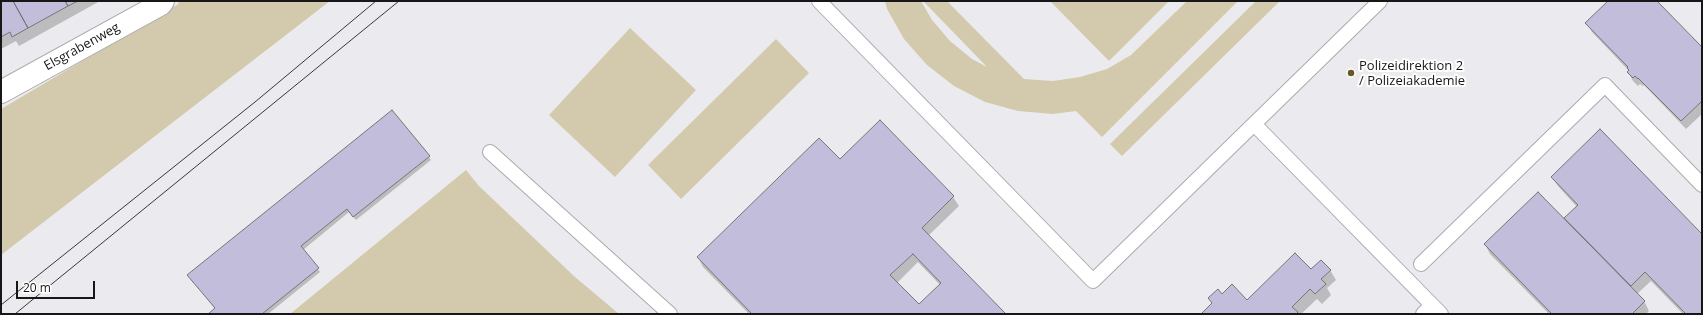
<!DOCTYPE html>
<style>
body{margin:0}
#map{position:relative;width:1703px;height:315px;overflow:hidden;background:#ebebef;font-family:"Open Sans",sans-serif}
canvas{display:block}
.frame{position:absolute;inset:0;border:2px solid #171718;pointer-events:none}
.scale{position:absolute;left:16px;top:281px;width:79px;height:18px;box-sizing:border-box;border:2px solid #171718;border-top:0;padding-left:5px;font-size:12px;line-height:14px;white-space:nowrap;color:#171718;-webkit-text-stroke:3px #fff;paint-order:stroke}
</style>
<div id="map">
<canvas width="1703" height="315"></canvas>
<div class="frame"></div>
<div class="scale">20 m</div>
</div>
<script>
const context = document.querySelector('canvas').getContext('2d');
context.lineJoin = 'round';
function paint(path, color) { context.fillStyle = color; context.fill(path, 'evenodd'); }
const shape = rows => new Path2D(rows.map(r => 'M' + r).join(''));
function trace(path, color, width, dash) { context.strokeStyle = color; context.lineWidth = width; context.lineCap = dash ? 'butt' : 'round'; context.setLineDash(dash || []); context.stroke(path); }
function write(font, color, halo, rows, align = 'center') {
  context.font = font + ' "Open Sans",sans-serif'; context.lineWidth = 4; context.setLineDash([]); context.textBaseline = 'middle'; context.strokeStyle = halo; context.fillStyle = color; for (const [text, x, y, turn = 0] of rows) {
    context.save(); context.translate(x, y); context.rotate((+turn || 0) * Math.PI / 180); context.textAlign = isNaN(turn) ? turn : align; if (halo) context.strokeText(text, 0, 0); context.fillText(text, 0, 0); context.restore();
  }
}
paint(shape([
 [180,1,330,1,1,255,1,109,177,5],
 [885,1,921,1,932,20,950,41,972,59,987,67,923,1,947,1,1024,79,1053,81,1080,77,1107,69,1131,55,1187,1,1238,1,1102,137,1076,111,1053,114,1018,111,985,102,954,86,927,65,904,39,887,9],
 [1050,1,1169,1,1109,61],
 [1256,1,1280,1,1122,156,1110,144],
 [630,28,696,90,615,177,549,115],
 [776,39,809,73,681,199,648,165],
 [466,170,479,186,575,277,619,314,290,314]
]), '#d3caad');
paint(shape([
 [1,1,100,1,19,46,16,41,1,49],
 [1609,1,1655,1,1702,49,1702,114,1686,129,1644,85,1643,86,1640,84,1638,86,1633,81,1628,72,1629,71,1592,32,1587,23],
 [880,121,953,197,959,206,928,236,1005,314,749,314,703,267,698,257,840,160],
 [918,262,940,285,919,306,897,283],
 [429,157,431,160,356,220,349,212,303,250,320,272,268,314,209,314,215,309,191,278],
 [1552,177,1702,235,1702,314,1683,314,1651,281,1637,294,1644,301,1649,311,1646,314,1549,314,1490,254,1485,244,1564,220,1577,207,1558,186],
 [1330,270,1336,280,1327,288,1331,295,1322,304,1317,299,1301,314,1203,314,1212,304,1209,298,1222,295,1247,301,1311,271]
]), '#0003');
const building = shape([
 [1,1,13,1,28,28,12,37,10,32,1,37,1,1],
 [13,1,65,1,68,6,28,28,13,1],
 [65,1,78,1,68,6,65,1],
 [1608,1,1657,1,1702,47,1702,101,1681,121,1638,78,1638,79,1635,76,1633,78,1627,72,1629,70,1627,68,1628,67,1585,23,1608,1],
 [392,110,430,156,353,217,347,209,301,246,319,268,262,314,208,314,215,308,187,275,392,110],
 [880,120,954,196,922,228,1006,314,752,314,697,257,819,138,840,159,880,120],
 [913,254,941,283,919,304,890,275,913,254],
 [1600,129,1702,234,1702,314,1686,314,1645,272,1631,286,1564,218,1578,205,1551,177,1600,129],
 [1538,192,1645,301,1632,314,1552,314,1484,244,1538,192],
 [1295,253,1311,269,1321,260,1331,270,1321,279,1326,284,1315,294,1310,289,1292,307,1298,312,1296,314,1201,314,1212,303,1208,298,1218,289,1222,294,1232,284,1247,300,1295,253]
]);
paint(building, '#c2bddb');
trace(building, '#757578', 1);
const service = shape([
 [819,1,1093,281,1380,1],
 [1254,124,1441,314],
 [490,152,670,314],
 [1421,264,1605,85,1702,185],
 [1423,314,1432,305]
]);
const minor = shape([
 [1,92,161,4,163,1]
]);
trace(service, '#abaaaf', 16);
trace(minor, '#abaaaf', 24);
trace(service, '#fff', 14);
trace(minor, '#fff', 22);
trace(shape([
 [1,305,255,102,376,1],
 [15,314,399,1]
]), '#38383a', 1);
for (const [x, y, r, color] of [
 [1351,73,4,"#675825"]
]) { const dot = new Path2D(); dot.arc(x, y, r, 0, 2 * Math.PI); context.fillStyle = color; context.fill(dot); trace(dot, '#fff', 1.5); }
write('13px', '#171718', '#fff', [
 ["Elsgrabenweg",82,47,-29]
]);
write('13px', '#171718', '#fff', [
 ["Polizeidirektion 2",1359,66],
 ["/ Polizeiakademie",1359,81]
], 'left');
</script>
